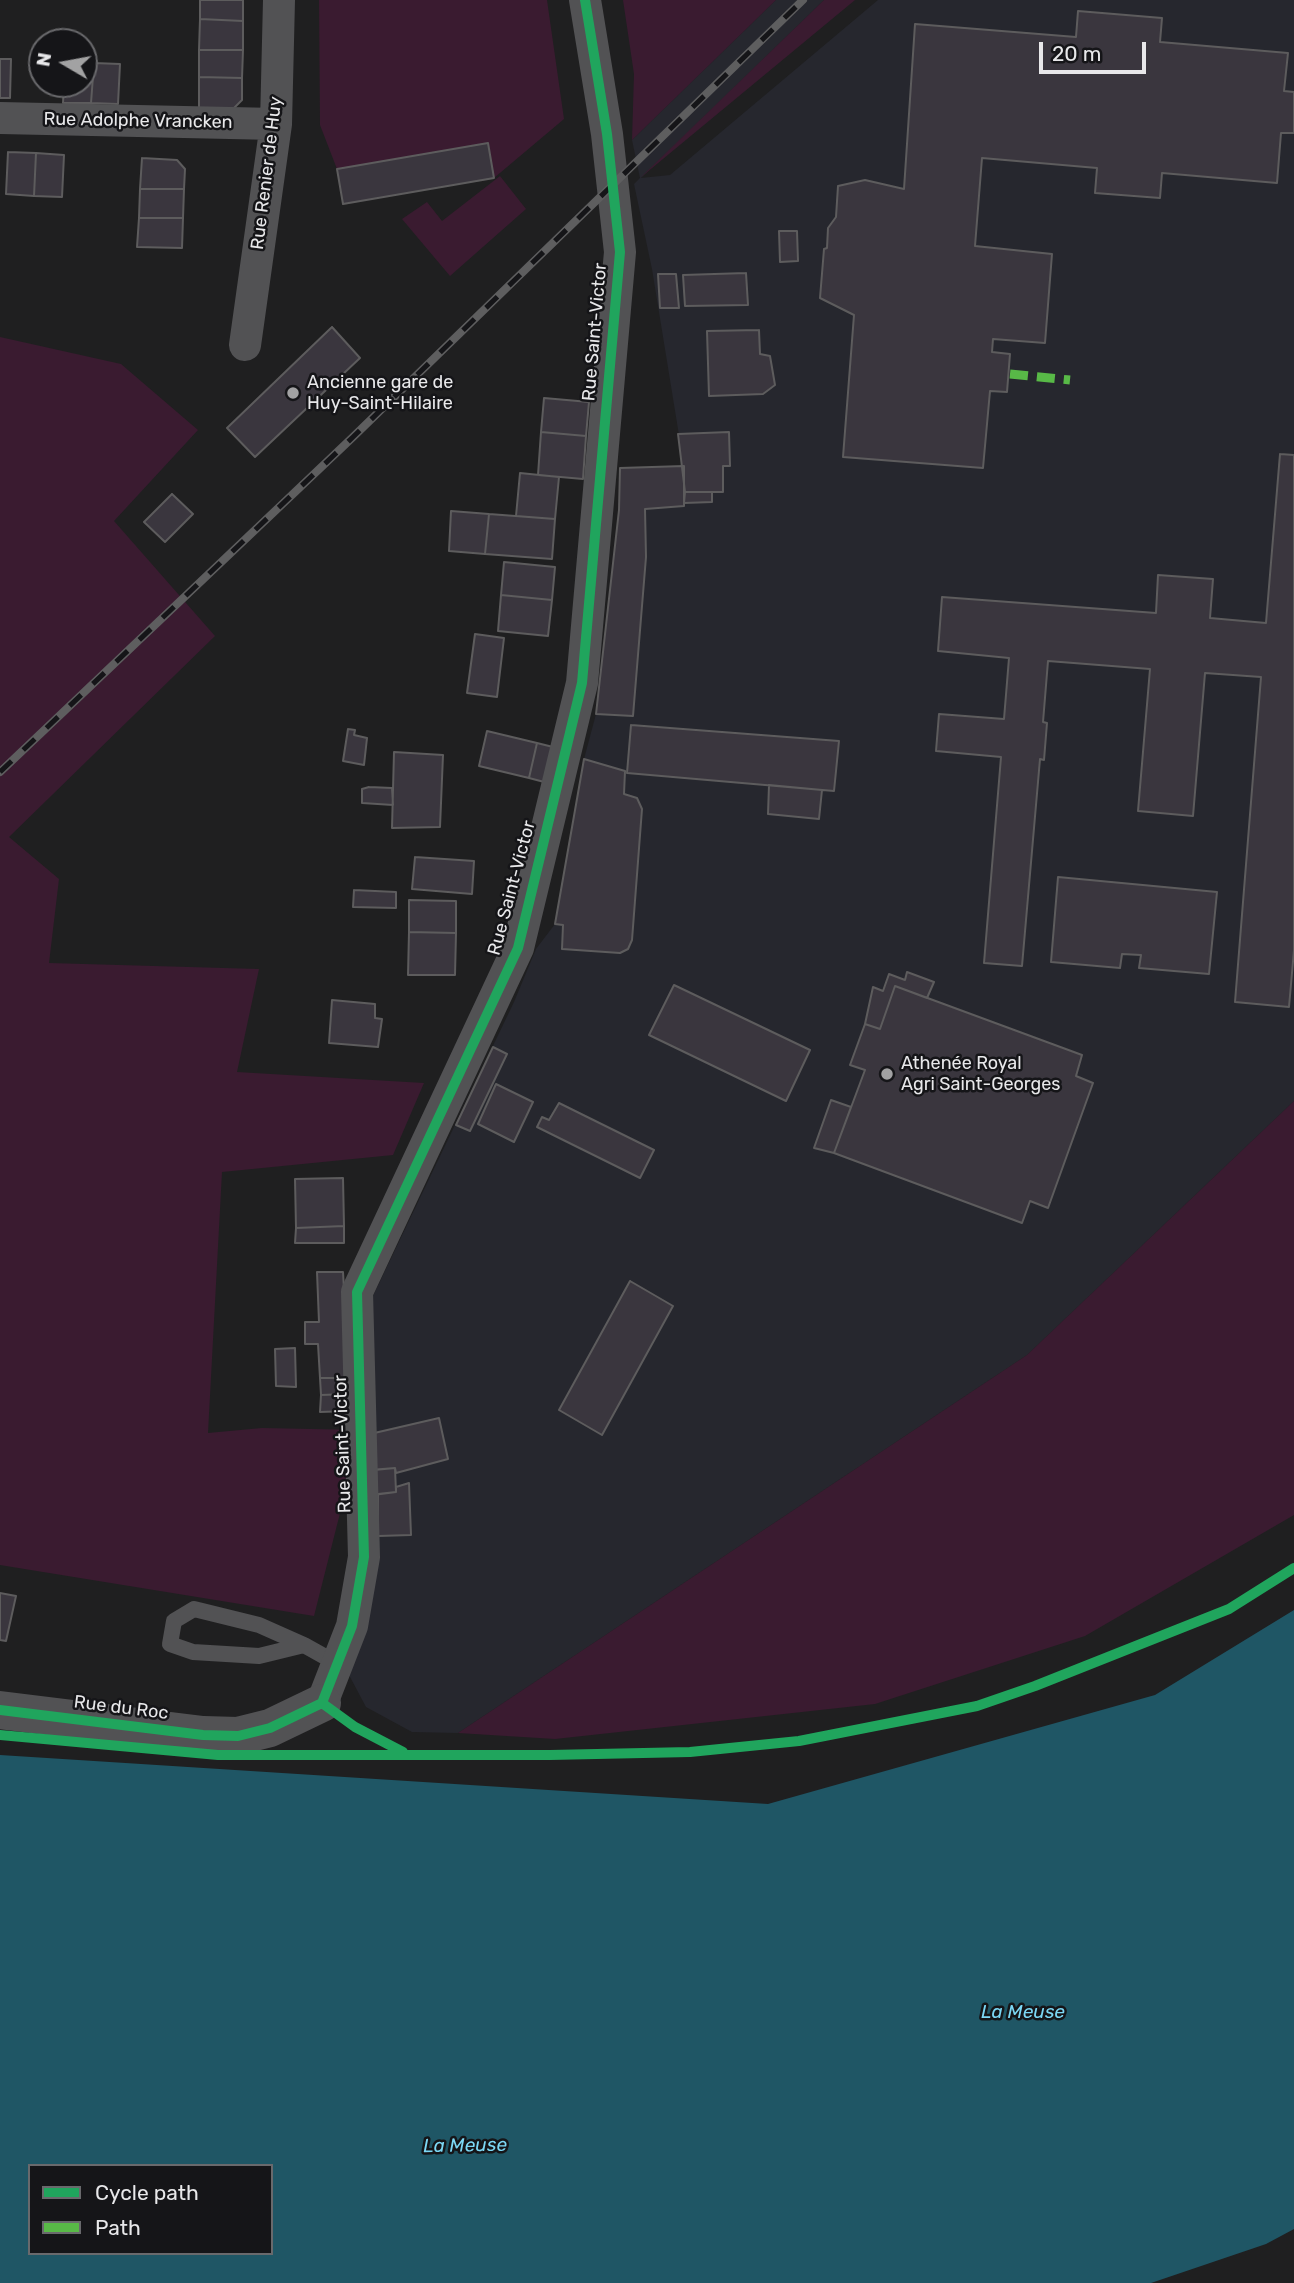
<!DOCTYPE html>
<meta charset="utf-8">
<style>
body{margin:0}
#map{position:relative;width:1294px;height:2283px;overflow:hidden;background:#1f1f20;font-family:Rubik,sans-serif}
canvas{display:block}
.legend{position:absolute;left:28px;top:2164px;width:245px;height:91px;box-sizing:border-box;background:#151518;border:2px solid #69696c;margin:0;padding:9px 12px;list-style:none;font-size:21px;color:#e8e8ea}
.legend li{display:flex;align-items:center;gap:14px;height:35px}
.legend b{width:35px;border:2px solid #69696c}
.north{position:absolute;left:28px;top:28px;width:70px;height:70px;box-sizing:border-box;background:#151518;border:2px solid #69696c;border-radius:50%;rotate:280deg;font-size:19px;font-weight:700;line-height:28px;text-align:center;color:#e8e8ea}
.north::after{content:'';display:block;margin:auto;width:24px;height:32px;background:#a2a2a3;clip-path:polygon(50% 0,100% 100%,50% 72%,0 100%)}
.scale{position:absolute;left:1039px;top:42px;width:107px;height:32px;box-sizing:border-box;border:4px solid #e8e8ea;border-top:0;padding-left:9px;font-size:21px;line-height:24px;white-space:nowrap;color:#e8e8ea;-webkit-text-stroke:5px #151518;paint-order:stroke}
</style>
<div id="map">
<canvas width="1294" height="2283"></canvas>
<ul class="legend">
<li><b style="height:9px;background:#20a55d"></b>Cycle path</li>
<li><b style="height:9px;background:#58b947"></b>Path</li>
</ul>
<div class="north">N</div>
<div class="scale">20 m</div>
</div>
<script>
const context = document.querySelector('canvas').getContext('2d');
context.lineJoin = 'round';
function paint(path, color) { context.fillStyle = color; context.fill(path, 'evenodd'); }
const shape = rows => new Path2D(rows.map(r => 'M' + r).join(''));
function trace(path, color, width, dash) { context.strokeStyle = color; context.lineWidth = width; context.lineCap = dash ? 'butt' : 'round'; context.setLineDash(dash || []); context.stroke(path); }
function write(font, color, halo, rows, align = 'center') {
  context.font = font + ' Rubik,sans-serif'; context.lineWidth = 5; context.setLineDash([]); context.textBaseline = 'middle'; context.strokeStyle = halo; context.fillStyle = color; for (const [text, x, y, turn = 0] of rows) {
    context.save(); context.translate(x, y); context.rotate((+turn || 0) * Math.PI / 180); context.textAlign = isNaN(turn) ? turn : align; if (halo) context.strokeText(text, 0, 0); context.fillText(text, 0, 0); context.restore();
  }
}
paint(shape([
 [776,0,824,0,641,178,670,175,878,0,1294,0,1294,1101,1027,1355,458,1733,412,1732,366,1707,349,1675,371,1300,514,1002,536,949,555,924,584,759,596,714,619,510,620,468,684,466,652,269,634,184,640,178,632,140]
]), '#26272e');
paint(shape([
 [319,0,547,0,564,119,494,178,487,143,337,169,320,125],
 [623,0,776,0,632,140,634,74],
 [824,0,855,0,640,178],
 [500,176,526,209,450,276,402,219,427,202,442,221],
 [0,337,121,364,198,430,114,521,215,636,9,837,59,879,49,963,259,969,237,1072,424,1083,393,1155,222,1172,208,1433,262,1428,361,1430,314,1616,0,1565],
 [1294,1101,1294,1515,1085,1636,875,1704,555,1739,458,1733,1027,1355]
]), '#3a1b30');
paint(shape([
 [1294,1610,1294,2229,1266,2244,1151,2283,0,2283,0,1755,768,1804,1155,1695],
 [30,2166,271,2166,271,2253,30,2253]
]), '#1f5665');
const building = shape([
 [200,0,243,0,243,21,200,19,200,0],
 [1078,11,1162,18,1160,42,1288,53,1284,91,1294,92,1294,133,1281,133,1277,183,1162,173,1160,198,1095,193,1097,168,982,158,975,246,1052,254,1045,343,993,339,992,352,1010,354,1007,392,990,391,983,468,843,457,854,315,820,298,824,249,827,248,828,228,836,217,838,186,865,180,904,189,915,24,1076,37,1078,11],
 [200,19,243,21,243,50,199,50,200,19],
 [199,50,243,50,242,78,199,77,199,50],
 [0,59,11,59,10,98,0,98,0,59],
 [84,62,94,63,91,103,63,103,64,84,84,84,84,62],
 [94,63,120,64,118,104,91,103,94,63],
 [199,77,242,78,242,100,234,108,199,109,199,77],
 [488,143,494,178,343,204,337,169,488,143],
 [8,152,36,153,34,196,6,194,8,152],
 [36,153,64,155,62,197,34,196,36,153],
 [142,158,177,160,185,169,184,189,140,189,142,158],
 [140,189,184,189,183,218,139,218,140,189],
 [139,218,183,218,182,248,137,247,139,218],
 [779,231,797,231,798,261,780,262,779,231],
 [746,273,748,305,685,306,683,275,746,273],
 [658,274,676,274,679,308,660,308,658,274],
 [332,327,360,358,255,457,227,428,332,327],
 [759,330,760,354,770,356,775,385,763,394,709,396,707,331,759,330],
 [544,398,589,402,586,436,541,432,544,398],
 [541,432,586,436,583,479,538,475,541,432],
 [729,432,730,466,723,466,723,492,685,492,678,434,729,432],
 [1280,454,1294,455,1294,950,1289,1007,1235,1002,1261,677,1205,673,1193,816,1138,811,1150,669,1048,661,1043,722,1047,723,1044,760,1040,759,1022,966,984,963,1001,757,936,751,939,714,1004,719,1009,658,938,651,942,597,1156,613,1158,575,1213,579,1210,618,1266,623,1280,454],
 [684,466,684,506,645,509,646,557,633,716,596,714,619,510,620,468,684,466],
 [520,473,559,477,555,519,516,516,520,473],
 [685,492,712,492,712,502,684,503,685,492],
 [172,494,193,514,165,542,144,522,172,494],
 [451,511,489,514,485,554,449,551,451,511],
 [489,514,555,519,552,559,485,554,489,514],
 [504,562,555,567,552,600,501,595,504,562],
 [501,595,552,600,548,636,498,631,501,595],
 [475,634,504,638,497,697,467,693,475,634],
 [631,725,839,741,834,791,627,773,631,725],
 [348,729,355,730,354,735,367,738,364,765,343,761,348,729],
 [487,731,537,743,529,778,479,766,487,731],
 [537,743,557,748,548,783,529,778,537,743],
 [394,752,443,755,440,827,392,828,394,752],
 [584,759,625,771,624,794,637,798,642,809,632,940,628,949,620,953,562,949,563,925,555,924,584,759],
 [769,785,822,790,819,819,768,814,769,785],
 [369,787,392,788,393,805,362,803,362,789,369,787],
 [415,857,474,861,472,894,412,889,415,857],
 [1058,877,1217,892,1209,974,1139,968,1141,955,1122,954,1120,968,1051,962,1058,877],
 [354,890,396,892,396,908,353,907,354,890],
 [409,900,456,901,456,933,409,932,409,900],
 [409,932,456,933,455,975,408,975,409,932],
 [907,972,934,982,927,998,895,986,880,1029,865,1024,873,987,883,991,889,974,905,980,907,972],
 [674,985,810,1050,786,1101,649,1035,674,985],
 [895,986,1082,1055,1076,1076,1093,1083,1048,1208,1030,1201,1022,1223,834,1153,865,1070,850,1065,865,1024,880,1029,895,986],
 [332,1000,375,1004,375,1018,382,1019,378,1047,329,1043,332,1000],
 [493,1047,507,1054,470,1131,456,1125,493,1047],
 [496,1084,533,1102,514,1142,478,1124,496,1084],
 [831,1100,851,1107,834,1153,814,1148,831,1100],
 [559,1103,654,1150,640,1178,537,1127,542,1117,549,1120,559,1103],
 [343,1178,344,1226,296,1228,295,1179,343,1178],
 [344,1226,344,1243,295,1243,296,1228,344,1226],
 [317,1272,343,1272,349,1378,320,1378,318,1344,305,1344,305,1322,319,1322,317,1272],
 [630,1281,673,1306,602,1435,559,1410,630,1281],
 [295,1348,296,1387,276,1386,275,1349,295,1348],
 [320,1378,349,1378,349,1394,321,1395,320,1378],
 [349,1394,349,1411,320,1412,321,1395,349,1394],
 [439,1418,448,1459,396,1473,395,1468,374,1470,370,1434,439,1418],
 [395,1468,396,1492,373,1495,370,1470,395,1468],
 [409,1483,411,1535,378,1536,378,1494,396,1492,396,1487,409,1483],
 [0,1593,16,1596,6,1641,0,1640,0,1593]
]);
paint(building, '#3a363e');
trace(building, '#5d5c5d', 2);
trace(shape([
 [304,1645,259,1656,193,1652,170,1644,174,1621,194,1609,259,1625,304,1645,338,1664]
]), '#525254', 16);
trace(shape([
 [0,118,276,124],
 [245,345,276,124,279,0],
 [322,1703,352,1626,364,1557,357,1292,518,948,582,683,620,252,607,134,585,0]
]), '#525254', 32);
trace(shape([
 [0,1710,203,1735,238,1736,270,1728,322,1703]
]), '#525254', 38);
const rail = shape([
 [0,772,353,437,803,0]
]);
trace(rail, '#5e5e5f', 8);
trace(rail, '#151518', 5, [16]);
trace(shape([
 [1010,374,1070,380]
]), '#58b947', 9, [18, 9]);
trace(shape([
 [322,1703,355,1727,403,1752],
 [0,1710,203,1735,238,1736,270,1728,322,1703,352,1626,364,1557,357,1292,518,948,582,683,620,252,607,134,585,0],
 [0,1735,218,1755,550,1755,690,1752,799,1741,977,1706,1035,1686,1229,1609,1294,1568]
]), '#20a55d', 10);
for (const [x, y, r, color] of [
 [293,393,7,"#a2a2a3"],
 [887,1074,7,"#a2a2a3"]
]) { const dot = new Path2D(); dot.arc(x, y, r, 0, 2 * Math.PI); context.fillStyle = color; context.fill(dot); trace(dot, '#151518', 2.5); }
write('18px', '#e8e8ea', '#151518', [
 ["Rue Adolphe Vrancken",138,121,1],
 ["Rue Renier de Huy",267,173,-83],
 ["Rue Saint-Victor",595,332,-85],
 ["Rue Saint-Victor",512,888,-75],
 ["Rue Saint-Victor",343,1444,-92],
 ["Rue du Roc",121,1708,7]
]);
write('18px', '#e8e8ea', '#151518', [
 ["Ancienne gare de",307,383],
 ["Huy-Saint-Hilaire",307,404],
 ["Athenée Royal",901,1064],
 ["Agri Saint-Georges",901,1085]
], 'left');
write('italic 19px', '#7cd8f5', '#151518', [
 ["La Meuse",1023,2013],
 ["La Meuse",465,2146,-1]
]);
</script>
